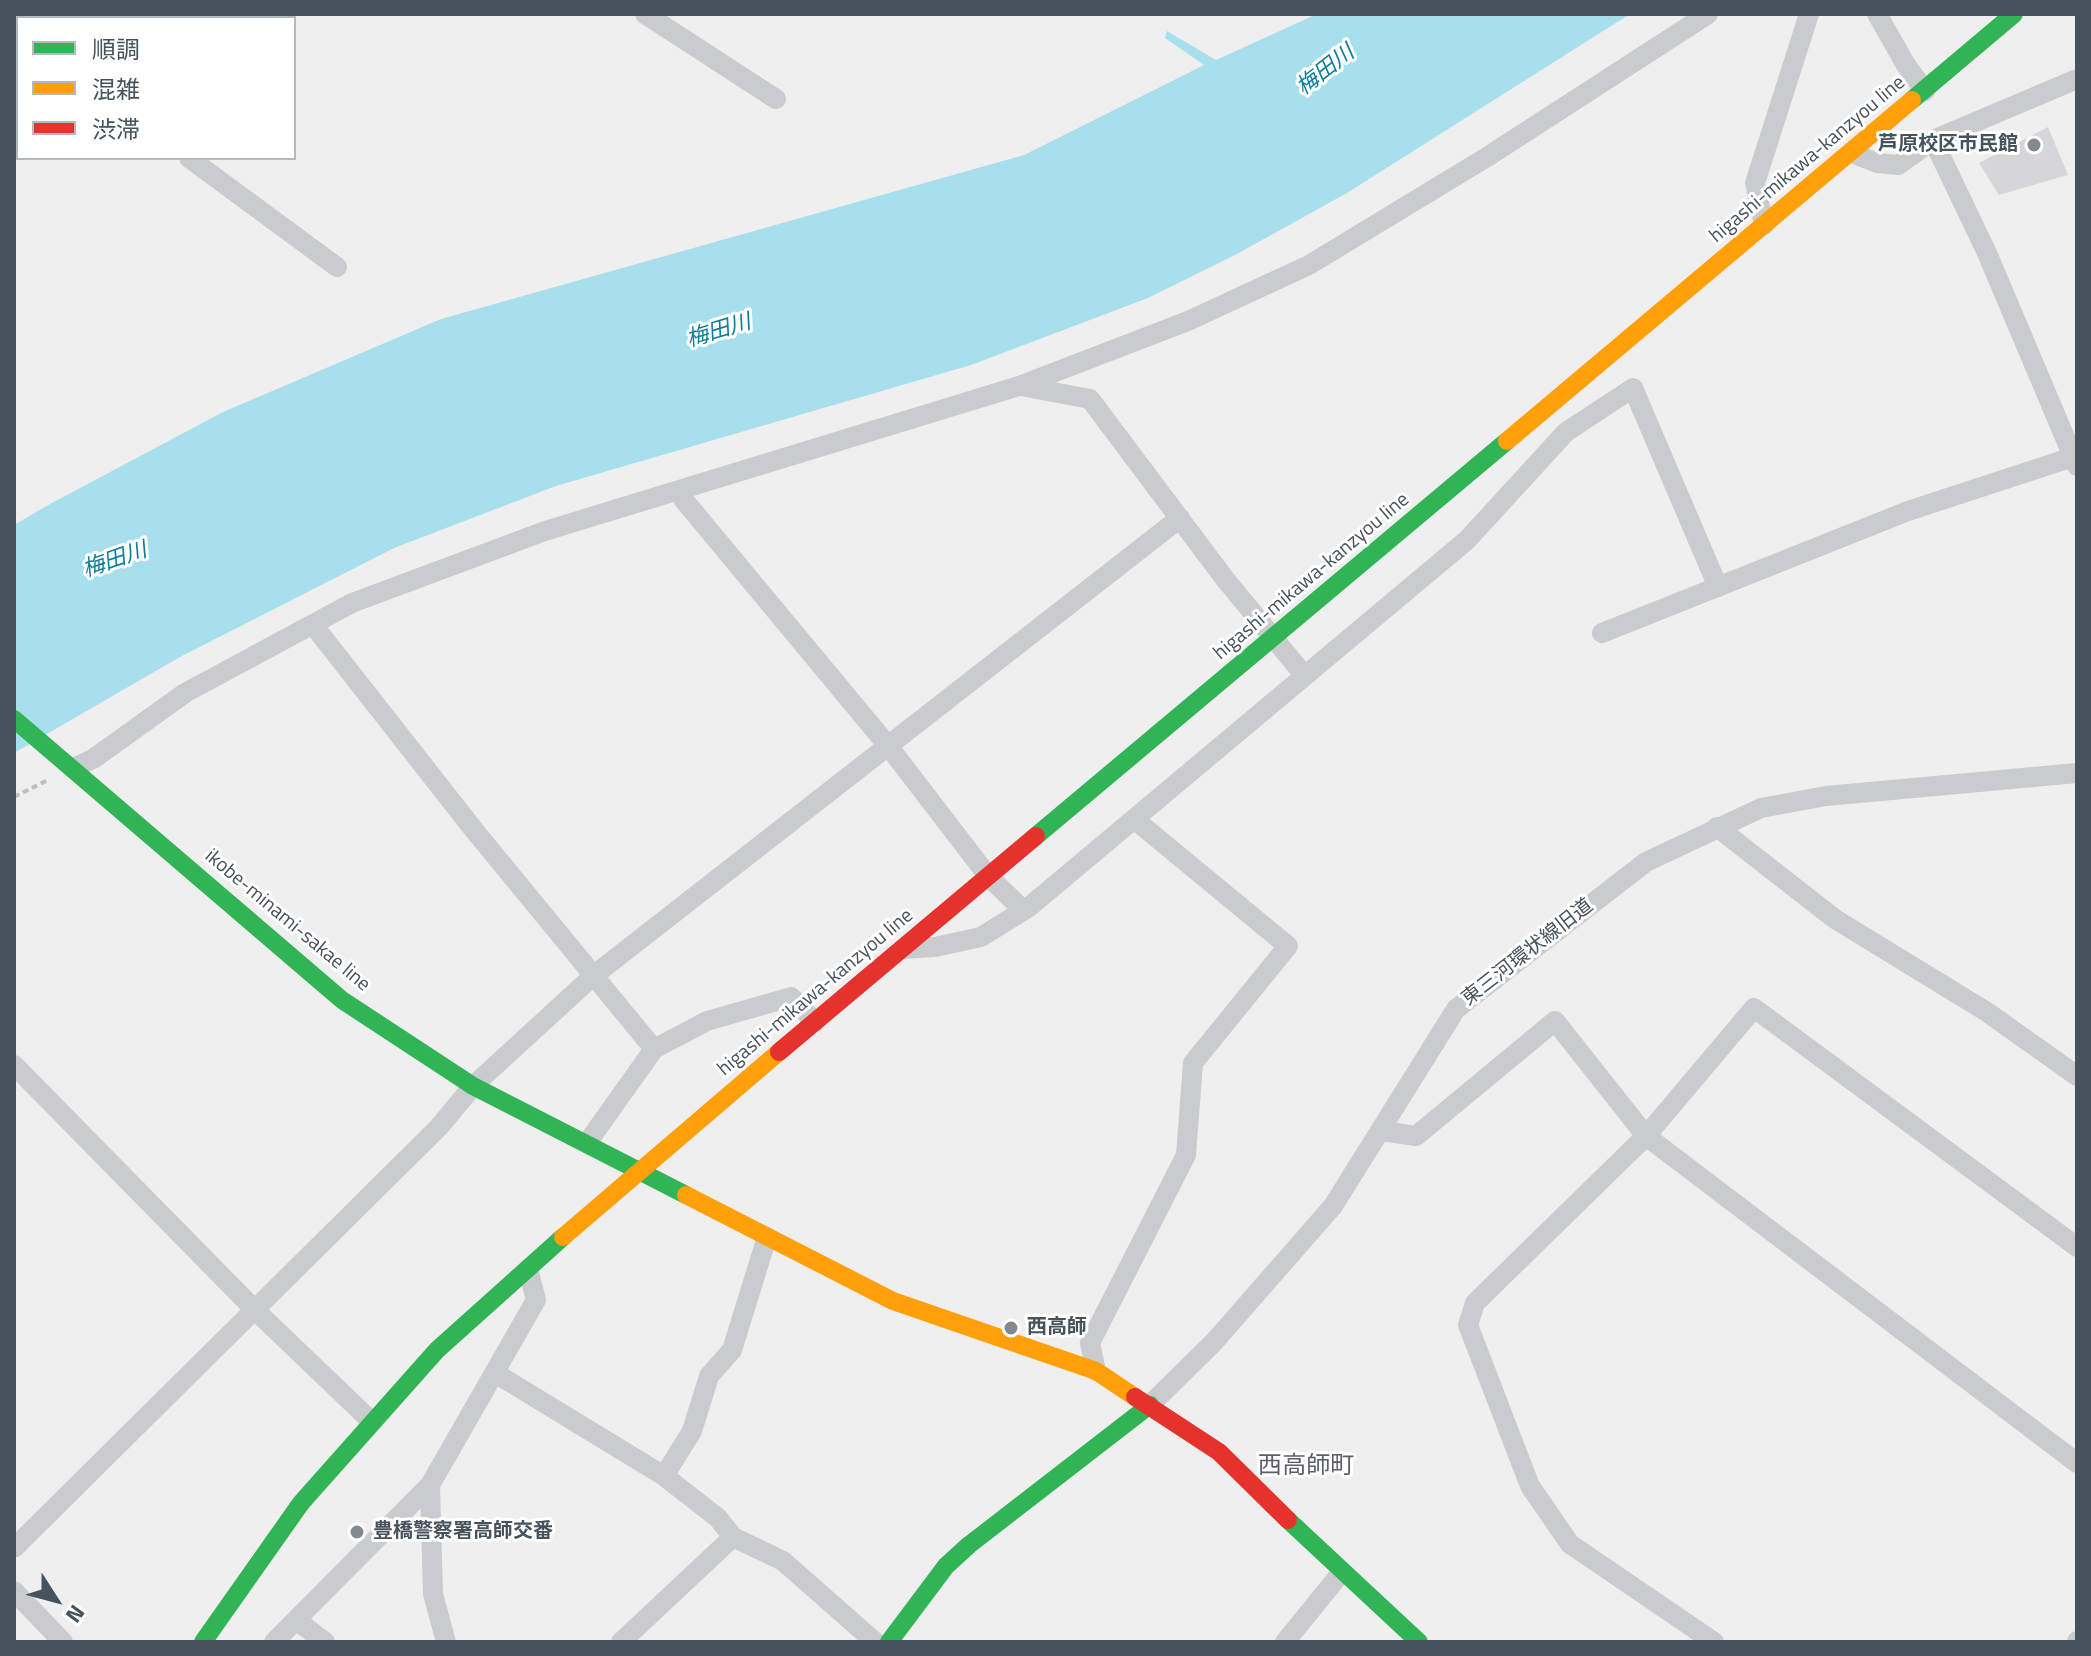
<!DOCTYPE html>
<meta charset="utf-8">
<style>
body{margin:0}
#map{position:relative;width:2091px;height:1656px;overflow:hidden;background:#f0efef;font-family:"Titillium Web","Noto Sans JP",sans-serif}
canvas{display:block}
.frame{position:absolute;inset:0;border:16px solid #46525c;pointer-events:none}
.legend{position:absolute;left:16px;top:16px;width:280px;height:144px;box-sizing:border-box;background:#fff;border:2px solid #b5babe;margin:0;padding:10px 14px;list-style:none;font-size:24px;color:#46525c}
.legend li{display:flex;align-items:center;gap:16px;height:40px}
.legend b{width:40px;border:2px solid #b5babe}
.north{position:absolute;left:16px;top:1560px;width:80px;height:80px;-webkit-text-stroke:6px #fff;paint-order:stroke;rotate:126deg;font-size:22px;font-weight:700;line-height:32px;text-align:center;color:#46525c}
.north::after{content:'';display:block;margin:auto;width:28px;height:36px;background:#46525c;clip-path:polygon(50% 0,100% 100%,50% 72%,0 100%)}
</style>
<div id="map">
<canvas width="2091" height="1656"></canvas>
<div class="frame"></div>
<ul class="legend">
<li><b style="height:10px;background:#30b455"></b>順調</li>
<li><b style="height:10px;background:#ff9f0a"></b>混雑</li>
<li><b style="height:10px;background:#e5322d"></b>渋滞</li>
</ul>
<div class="north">N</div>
</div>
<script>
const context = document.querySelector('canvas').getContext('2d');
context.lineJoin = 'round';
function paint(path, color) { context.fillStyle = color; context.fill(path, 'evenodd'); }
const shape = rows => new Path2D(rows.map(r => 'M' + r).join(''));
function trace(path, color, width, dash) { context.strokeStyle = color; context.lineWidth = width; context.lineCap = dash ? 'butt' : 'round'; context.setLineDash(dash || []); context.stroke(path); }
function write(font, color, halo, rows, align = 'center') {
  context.font = font + ' "Titillium Web","Noto Sans JP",sans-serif'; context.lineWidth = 6; context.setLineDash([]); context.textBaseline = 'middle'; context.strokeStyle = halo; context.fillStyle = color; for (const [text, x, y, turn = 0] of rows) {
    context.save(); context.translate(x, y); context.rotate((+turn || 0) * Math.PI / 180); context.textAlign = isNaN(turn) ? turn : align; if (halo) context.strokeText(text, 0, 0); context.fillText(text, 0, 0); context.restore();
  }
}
paint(shape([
 [1317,14,1630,14,1347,193,1235,255,1148,298,971,365,556,486,394,548,180,657,14,753,14,525,50,504,223,412,441,319,1024,155,1204,65,1165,38,1167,31,1216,60]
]), '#a8dfed');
paint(shape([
 [2048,127,2068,175,1999,195,1979,163]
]), '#d6d6d8');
trace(shape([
 [14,797,48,780]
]), '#b7c3bf', 4, [6, 4]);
trace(shape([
 [645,14,776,99],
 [1877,14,1906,65,1925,91],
 [62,18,64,14],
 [14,30,18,33],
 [14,91,18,84],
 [1933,140,1987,253,2077,466],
 [1852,153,1877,163,1898,165,1933,140,2077,79],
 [189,158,337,267],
 [1764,225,1755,183,1809,14],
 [1021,386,1090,399,1225,579,1304,675],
 [683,491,683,499,889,747,988,876,1023,910],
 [314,626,474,830,654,1049],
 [1602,633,1908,511,2073,457],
 [73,768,93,759,185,693,352,603,545,531,1019,386,1188,321,1309,265,1487,157,1708,14],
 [1717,827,1835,919,1987,1012,2077,1076],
 [903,949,935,947,981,937,1029,907,1467,540,1566,432,1633,388,1718,587],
 [14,1065,254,1309,371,1421],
 [1382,1131,1416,1136,1555,1021,1646,1136,2077,1463],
 [587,1143,654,1049,707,1021,791,997,815,1022],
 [1096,1371,1090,1343,1186,1155,1193,1063,1288,946,1134,819],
 [495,1373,664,1476,718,1518,733,1537,783,1561,875,1642],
 [1150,1405,1214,1342,1333,1206,1456,1009,1646,862,1761,808,1826,796,2077,773],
 [664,1476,692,1431,709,1376,732,1350,767,1237],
 [430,1485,433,1594,446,1642],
 [14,1548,439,1127,473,1086,593,976,1180,518],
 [14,1591,63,1642],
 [296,1620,325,1642],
 [274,1642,430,1485,536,1300,528,1269],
 [621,1642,733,1537],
 [1285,1642,1341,1573],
 [1714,1642,1570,1544,1530,1486,1468,1325,1475,1303,1646,1136,1754,1008,2077,1247],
 [2077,1642,2077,1641]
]), '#c9cbcd', 20);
trace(shape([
 [1912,100,2014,14],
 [14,719,342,1000,473,1086,686,1195],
 [1036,836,1507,441],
 [1288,1520,1419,1642],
 [203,1642,301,1503,437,1350,563,1237],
 [889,1642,946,1566,969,1545,1150,1405]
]), '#30b455', 18);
trace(shape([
 [1507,441,1912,100],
 [686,1195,893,1301,1096,1371,1135,1397],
 [563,1237,779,1052]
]), '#ff9f0a', 18);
trace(shape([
 [779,1052,1036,836],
 [1135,1397,1219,1452,1288,1520]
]), '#e5322d', 18);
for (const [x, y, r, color] of [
 [2034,145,8,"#82898f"],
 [1011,1328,8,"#82898f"],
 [357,1532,8,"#82898f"]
]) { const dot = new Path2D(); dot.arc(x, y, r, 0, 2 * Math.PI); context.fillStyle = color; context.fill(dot); trace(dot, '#fff', 3); }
write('bold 20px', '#46525c', '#fff', [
 ["芦原校区市民館",2018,145,"right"],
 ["西高師",1027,1328],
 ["豊橋警察署高師交番",373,1532]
], 'left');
write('20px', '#46525c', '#fff', [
 ["higashi-mikawa-kanzyou line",1808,160,-40],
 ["higashi-mikawa-kanzyou line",1312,577,-40],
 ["ikobe-minami-sakae line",287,921,40],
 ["東三河環状線旧道",1528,953,-38],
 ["higashi-mikawa-kanzyou line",816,993,-40]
]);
write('italic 22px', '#0c7e9a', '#fff', [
 ["梅田川",1326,71,-38],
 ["梅田川",719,332,-17],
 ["梅田川",115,561,-19]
]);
write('24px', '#5b5f63', '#fff', [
 ["西高師町",1306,1467]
]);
</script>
